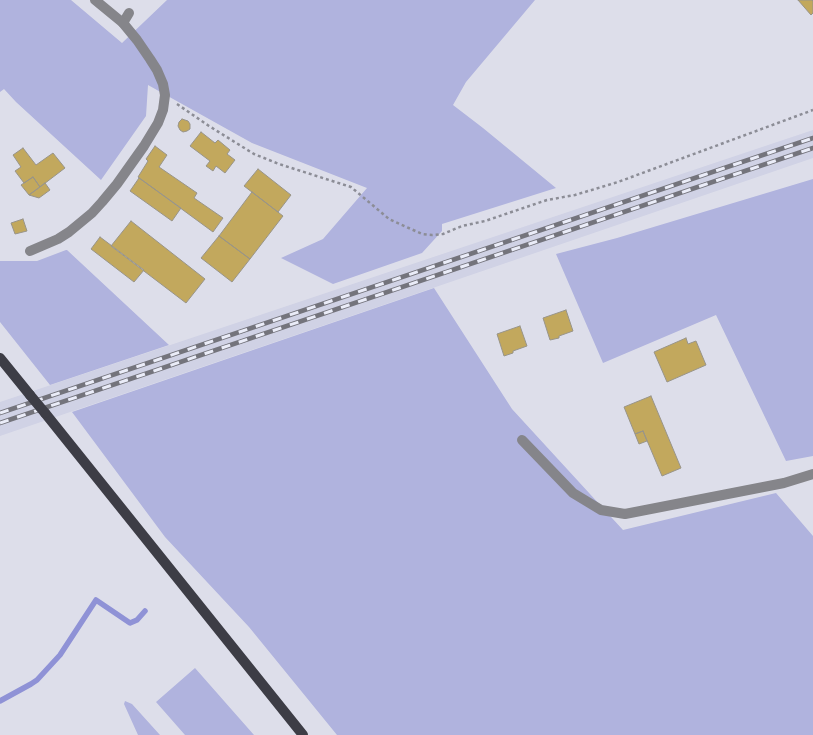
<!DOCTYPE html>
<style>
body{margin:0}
canvas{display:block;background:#dddeea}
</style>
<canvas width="813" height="735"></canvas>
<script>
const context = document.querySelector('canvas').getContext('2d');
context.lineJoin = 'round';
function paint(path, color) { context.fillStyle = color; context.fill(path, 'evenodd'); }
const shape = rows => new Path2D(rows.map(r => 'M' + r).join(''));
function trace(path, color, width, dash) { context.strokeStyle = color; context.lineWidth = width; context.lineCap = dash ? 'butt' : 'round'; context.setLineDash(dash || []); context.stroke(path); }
paint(shape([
 [813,130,813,158,0,436,0,402]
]), '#d0d2e5');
paint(shape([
 [0,0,71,0,122,43,167,0,535,0,466,82,453,105,483,128,556,188,442,224,442,231,422,253,333,284,281,258,323,239,367,188,252,143,148,85,146,116,101,180,16,102,4,89,0,92],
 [813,179,813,456,786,461,716,315,603,363,556,254,617,238],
 [66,250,67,250,169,345,50,385,0,322,0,261,37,261],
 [434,288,512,409,623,530,776,493,813,536,813,735,337,735,249,627,165,537,72,412],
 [195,668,254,735,185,735,156,702],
 [125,701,132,704,160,735,138,735,124,704]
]), '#b0b3de');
trace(shape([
 [0,701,31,684,37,680,60,655,96,600,130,623,137,620,145,611]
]), '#8f92d6', 5.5);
const building = shape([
 [798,0,812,0,813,1,813,13,811,15,798,0],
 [182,119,188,121,190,124,190,129,187,131,183,132,180,130,178,126,179,122,182,119],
 [201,132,215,143,218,140,230,150,227,154,235,160,225,173,216,166,213,171,206,166,210,161,190,146,201,132],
 [155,146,167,155,159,167,197,193,194,198,223,218,213,232,138,177,148,161,146,159,155,146],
 [23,148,36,165,53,153,65,168,40,187,33,177,24,183,15,171,21,167,13,155,23,148],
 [258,169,291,195,278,212,244,186,258,169],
 [33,177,40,187,29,195,21,185,33,177],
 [139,178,181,208,172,221,130,191,139,178],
 [45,183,50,190,39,198,29,195,45,183],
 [252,192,283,216,250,259,219,236,252,192],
 [23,219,27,231,15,234,11,223,23,219],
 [131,221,205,279,186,303,111,246,131,221],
 [219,236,250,259,232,282,201,258,219,236],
 [100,237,144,270,134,282,91,249,100,237],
 [566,310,573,331,559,336,559,338,550,340,543,318,566,310],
 [520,326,527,346,513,351,513,353,504,356,497,334,520,326],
 [686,338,688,344,696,341,706,365,667,382,654,352,686,338],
 [651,396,681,468,662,476,643,431,635,434,624,407,651,396],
 [643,431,647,441,639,444,635,434,643,431]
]);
paint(building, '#c2a85d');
trace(building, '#989489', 1);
trace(shape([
 [177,104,209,126,254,154,279,164,351,187,389,219,422,234,432,235,443,234,462,226,485,221,547,200,575,195,618,182,813,110]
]), '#8c8d96', 2.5, [3, 3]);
trace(shape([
 [123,23,129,13]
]), '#85858a', 10);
trace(shape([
 [30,251,58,239,69,232,92,213,102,202,117,184,144,146,158,123,163,110,165,95,163,84,157,70,150,59,137,40,123,23,95,0],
 [522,440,573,493,601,510,625,514,784,483,813,474]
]), '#85858a', 10);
trace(shape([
 [0,358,30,395],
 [45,413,303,735]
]), '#3d3d46', 10);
const rail = shape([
 [0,413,813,138],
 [0,423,813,148]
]);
trace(rail, '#74747c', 4.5);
trace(rail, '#eaecf8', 3, [9]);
trace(shape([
 [30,395,45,413]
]), '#3d3d46', 10);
</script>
